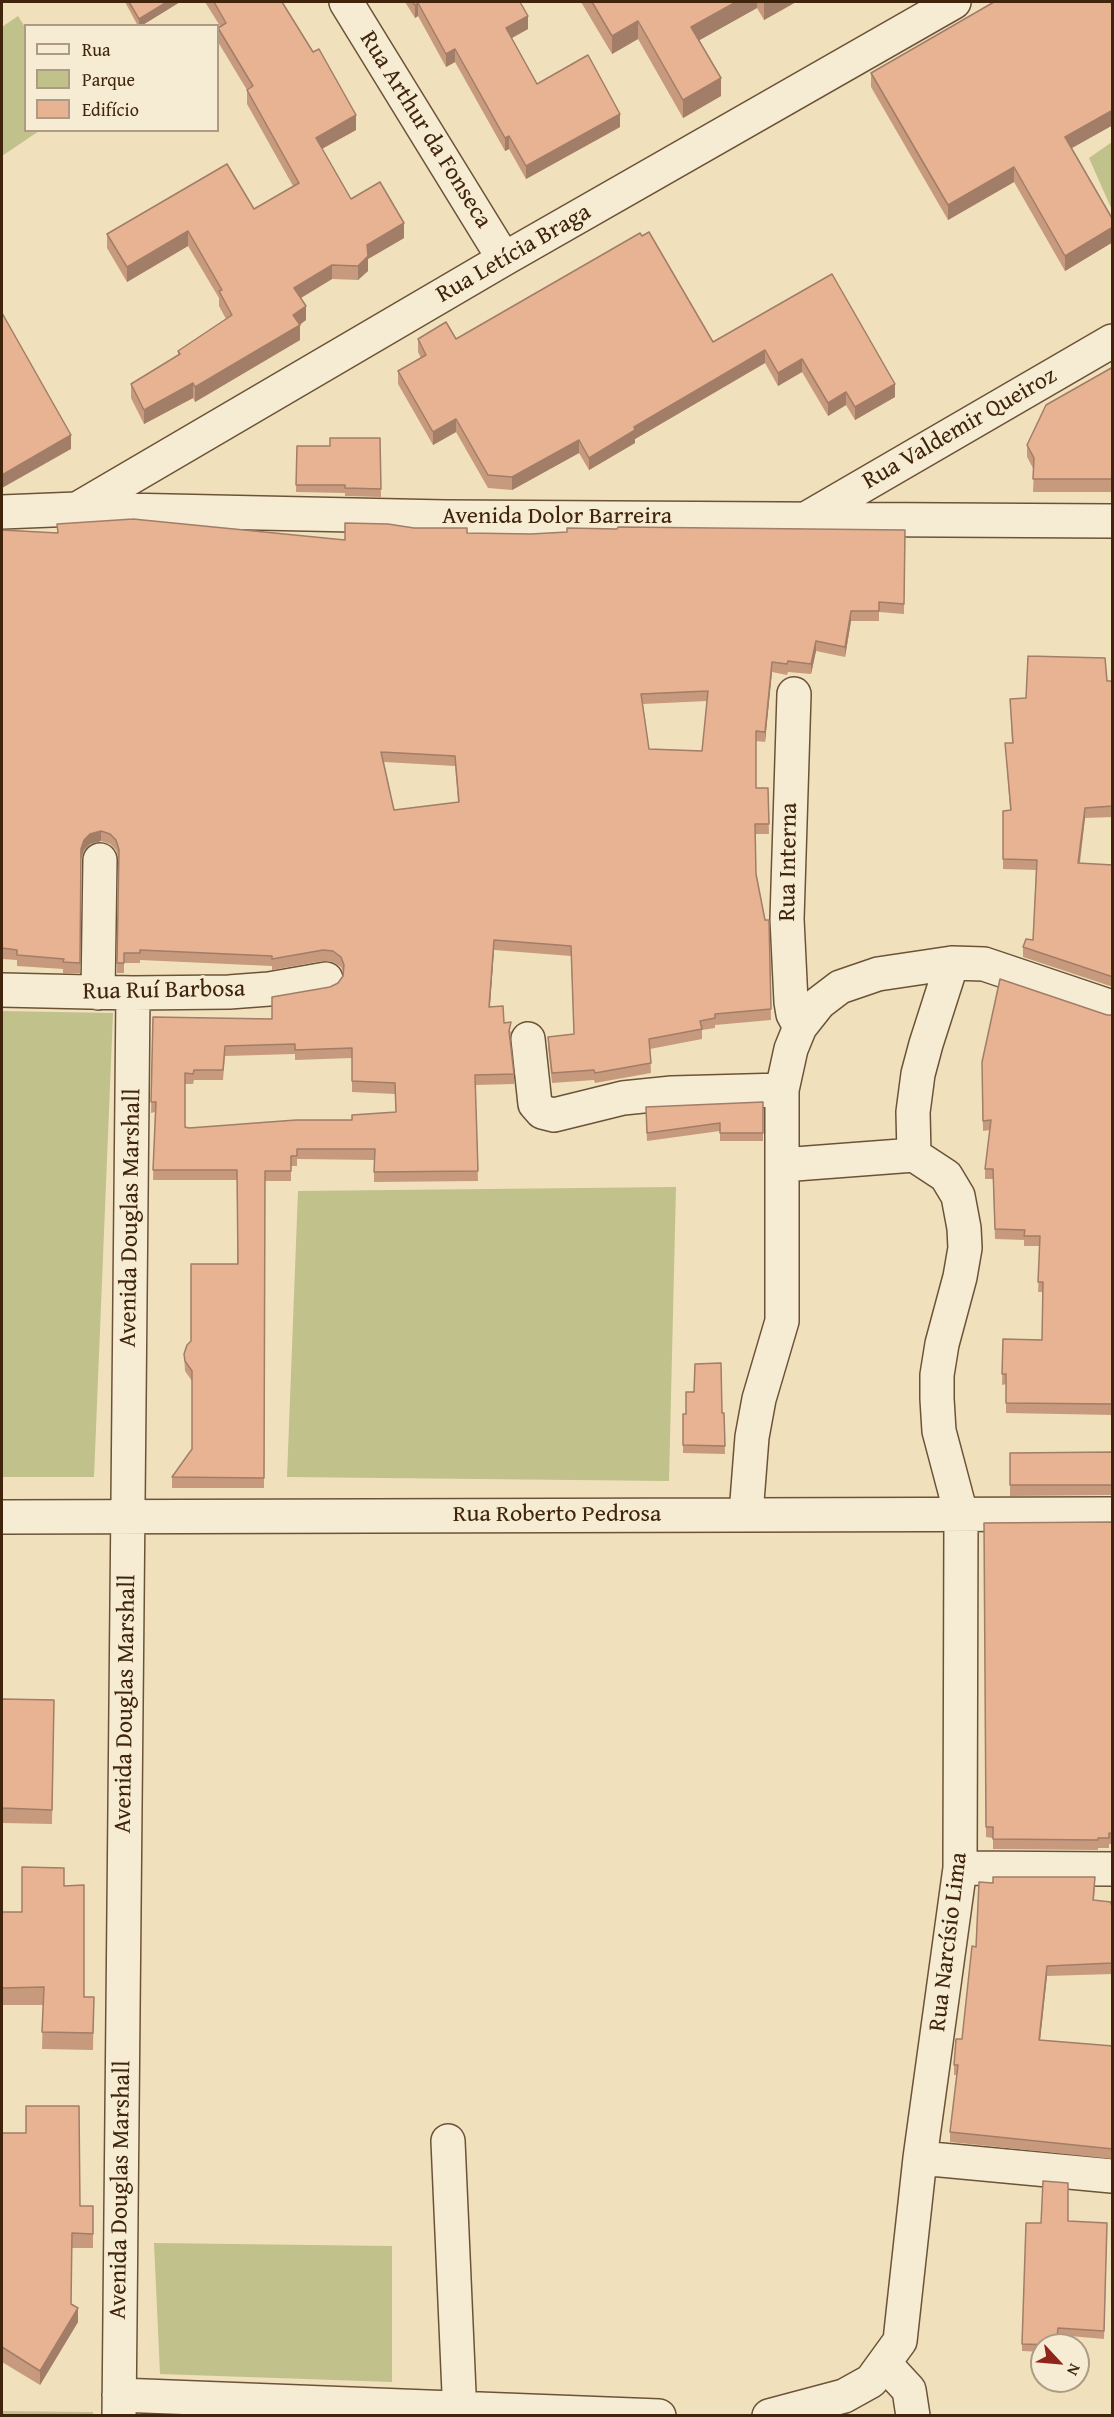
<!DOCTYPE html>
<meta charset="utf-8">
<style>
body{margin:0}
#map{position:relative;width:1114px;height:2417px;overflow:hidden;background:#f0e1bc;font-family:"Gentium Book Plus",serif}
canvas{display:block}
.frame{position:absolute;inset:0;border:3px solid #40240c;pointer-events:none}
.legend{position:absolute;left:24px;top:24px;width:195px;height:108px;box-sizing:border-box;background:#f5ecd3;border:2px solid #ad9c83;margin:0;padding:8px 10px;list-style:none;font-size:18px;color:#40240c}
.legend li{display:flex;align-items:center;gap:12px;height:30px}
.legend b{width:30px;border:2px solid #ad9c83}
.north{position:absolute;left:1030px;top:2333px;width:60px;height:60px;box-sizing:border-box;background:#f5ecd3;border:2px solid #ad9c83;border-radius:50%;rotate:116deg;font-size:16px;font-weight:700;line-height:24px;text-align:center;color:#40240c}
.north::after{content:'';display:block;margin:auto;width:21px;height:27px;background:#8f2418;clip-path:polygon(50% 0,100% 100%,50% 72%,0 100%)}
</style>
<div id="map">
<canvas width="1114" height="2417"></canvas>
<div class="frame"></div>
<ul class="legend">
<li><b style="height:8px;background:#f5ecd3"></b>Rua</li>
<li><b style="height:16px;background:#c1c18c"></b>Parque</li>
<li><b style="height:16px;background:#e7b393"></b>Edifício</li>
</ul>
<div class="north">N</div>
</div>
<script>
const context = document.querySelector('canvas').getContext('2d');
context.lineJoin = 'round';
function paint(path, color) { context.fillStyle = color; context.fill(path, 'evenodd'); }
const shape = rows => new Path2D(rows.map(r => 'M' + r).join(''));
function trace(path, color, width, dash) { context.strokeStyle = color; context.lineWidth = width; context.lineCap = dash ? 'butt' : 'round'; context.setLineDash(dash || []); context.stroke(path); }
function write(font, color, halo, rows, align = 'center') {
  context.font = font + ' "Gentium Book Plus",serif'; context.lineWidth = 6; context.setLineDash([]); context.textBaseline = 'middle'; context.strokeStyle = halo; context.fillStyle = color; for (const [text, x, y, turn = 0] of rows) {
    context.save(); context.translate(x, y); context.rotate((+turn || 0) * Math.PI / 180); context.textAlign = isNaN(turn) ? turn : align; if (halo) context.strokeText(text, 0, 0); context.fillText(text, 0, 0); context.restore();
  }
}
paint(shape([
 [18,16,25,27,26,130,39,131,2,156,2,27],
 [1112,142,1112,210,1089,158],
 [2,1011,113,1013,94,1477,2,1477],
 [676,1187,669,1481,287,1477,298,1191],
 [154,2243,392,2246,392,2382,160,2374],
 [2,2411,93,2412,93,2415,2,2416]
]), '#c1c18c');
const minor = shape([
 [346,2,504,259],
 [77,509,504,259,954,2],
 [2,512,77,509,445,517,1112,521],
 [809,517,1112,341],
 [794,694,787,919,791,1002,793,1014,800,1027],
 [2,990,133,993,229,992,269,989,326,979],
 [98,993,100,860],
 [528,1039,535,1104,542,1112,554,1115,623,1098,672,1093,782,1090],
 [914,1155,913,1112,918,1074,926,1044,952,963],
 [746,1514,752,1437,759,1399,782,1321,782,1090,791,1049,800,1027,819,1003,840,987,878,974,952,963,984,964,1112,1007],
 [2,1517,1112,1514],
 [960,1868,1112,1869],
 [448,2141,460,2416],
 [920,2158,1112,2176],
 [885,2364,909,2390,913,2416],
 [119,2395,659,2416],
 [119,2416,133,993],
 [769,2416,844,2396,871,2381,900,2341,920,2158,960,1868,961,1514,939,1431,937,1399,937,1375,942,1344,960,1277,965,1248,964,1228,958,1196,946,1176,914,1155,782,1165]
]);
trace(minor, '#6c5338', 36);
trace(minor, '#f5ecd3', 33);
paint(shape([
 [125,2,180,2,141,26,138,26],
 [205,2,282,2,356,130,322,149,351,199,404,238,368,259,368,271,358,280,332,279,301,298,306,320,300,325,300,340,195,402,193,398,144,424,131,398,131,384,178,356,178,351,226,319,219,306,219,298,188,246,127,282,107,248,107,234,254,209,293,186,247,104,247,90,218,42,218,28,220,26],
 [405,2,520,2,528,29,512,38,537,84,620,127,526,179,509,149,505,151,455,62,446,67,418,16,415,18],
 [581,2,796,2,764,20,757,8,699,40,721,96,683,118,638,39,612,54],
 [871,73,1113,125,1071,148,1113,220,1113,242,1065,271,1014,182,948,220,871,87],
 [832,274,895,397,855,420,846,405,828,416,802,372,778,386,765,363,635,439,635,443,589,470,579,453,512,490,488,488,456,432,433,445,398,384,398,371,421,358,418,352,418,339,456,339,713,342],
 [1113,367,1113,492,1033,492,1034,470,1027,457,1027,445],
 [380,438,381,497,345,496,345,493,296,492,297,446,330,446],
 [57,524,345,540,414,528,467,533,531,534,905,530,904,614,879,612,879,621,851,621,845,657,816,651,811,674,788,672,787,675,772,672,765,742,756,741,756,788,768,788,769,834,755,834,756,874,765,920,769,920,771,1020,715,1025,715,1028,702,1030,702,1039,650,1049,651,1073,595,1083,594,1080,552,1083,548,1047,548,1037,574,1034,571,956,494,950,490,1007,511,1032,510,1037,514,1074,514,1084,475,1085,478,1181,374,1182,374,1160,297,1159,297,1166,291,1166,291,1181,265,1181,264,1488,172,1488,172,1477,192,1449,192,1381,185,1371,184,1354,237,1264,237,1180,153,1180,155,1112,151,1113,153,1017,272,1019,338,983,343,976,344,974,341,967,333,962,323,961,272,970,272,966,140,960,140,963,124,963,124,973,117,973,119,860,116,850,110,844,101,841,90,844,84,850,81,859,80,973,63,973,63,969,17,966,17,960,2,959,2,530,57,533],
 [707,701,702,751,649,749,643,704],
 [384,762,455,766,458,802,394,810],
 [295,1054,295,1060,352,1058,352,1092,395,1094,396,1112,352,1120,189,1128,185,1127,185,1084,193,1084,194,1080,223,1080,225,1056],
 [1107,681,1113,681,1113,817,1085,818,1080,863,1113,865,1113,987,1023,957,1023,947,1033,940,1036,870,1003,869,1003,811,1010,810,1005,743,1012,743,1010,699,1026,698],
 [1107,1015,1113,1015,1113,1415,1006,1413,1006,1384,1002,1385,1003,1339,1042,1340,1043,1292,1038,1292,1040,1246,1024,1246,1024,1240,995,1239,993,1179,985,1179,985,1169,990,1130,983,1131,982,1062],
 [763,1102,763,1141,720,1141,720,1131,647,1141,646,1114],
 [724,1413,725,1454,683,1453,683,1414],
 [1113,1452,1113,1495,1010,1496,1010,1453],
 [1113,1522,1113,1844,1109,1844,1109,1848,1098,1848,1098,1850,993,1849,993,1838,986,1837,984,1523],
 [2,1699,54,1700,52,1824,2,1823],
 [64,1886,84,1997,94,1997,93,2050,42,2049,43,2005,2,2005,2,1912,22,1912],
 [1095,1888,1094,1900,1113,1904,1113,1974,1047,1976,1040,2040,1113,2046,1113,2159,950,2142,950,2132,957,2075,954,2075,954,2065,962,2039,976,1947],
 [2,2133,80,2206,93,2206,93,2248,72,2248,71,2304,78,2322,40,2385,2,2362],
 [1068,2221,1107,2230,1104,2339,1058,2335,1042,2345,1042,2352,1022,2351,1022,2344,1041,2223]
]), '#c79a7e');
paint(shape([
 [167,2,180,2,141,26,139,26,139,19],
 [736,2,757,2,757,8,691,45,691,27],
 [764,2,796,2,764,20],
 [418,3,418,16,415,18,415,5],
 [528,16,528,29,506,41,506,28],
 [638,21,638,39,612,54,612,36],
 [455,49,455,62,446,67,446,54],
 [721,78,721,96,683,118,683,100],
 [1113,110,1113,125,1065,152,1065,137],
 [620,114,620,127,526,179,526,166],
 [356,115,356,130,316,152,316,138],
 [509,136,509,149,505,151,505,138],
 [1014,167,1014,182,948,220,948,205],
 [404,223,404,238,368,259,368,271,358,280,358,266,367,245],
 [1113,227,1113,242,1065,271,1065,256],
 [188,231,188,246,127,282,127,267],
 [332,265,332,279,294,302,294,288],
 [306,306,306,320,293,329,293,315],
 [300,325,300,340,195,402,195,387],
 [765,350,765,363,635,439,635,443,589,470,589,458,634,427],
 [802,359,802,372,778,386,778,373],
 [193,383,193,398,144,424,144,410],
 [895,384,895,397,855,420,855,407],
 [846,392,846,405,828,416,828,403],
 [456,419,456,432,433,445,433,432],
 [71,435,71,449,2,488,2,475],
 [579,440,579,453,512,490,512,477],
 [851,611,851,621,845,657,845,647],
 [816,641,816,651,811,674,811,664],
 [772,662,772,672,765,742,765,732],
 [1085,808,1085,818,1078,873,1078,863],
 [101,831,101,841,90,844,84,850,81,859,80,973,81,849,84,840,90,834],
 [494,940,494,950,489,1017,489,1007],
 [1047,1966,1047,1976,1039,2050,1039,2040],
 [78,2308,78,2322,40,2385,40,2371]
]), '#a27d67');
const building = shape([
 [129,2,167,2,139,19,129,2],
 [214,2,282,2,313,52,319,49,356,115,316,138,351,199,380,182,404,223,367,245,368,256,358,266,332,265,294,288,306,306,293,315,300,325,195,387,193,383,144,410,131,384,180,354,178,351,232,315,219,291,222,290,188,231,127,267,107,234,227,164,254,209,299,183,247,90,253,86,218,28,226,23,214,2],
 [412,2,520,2,528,16,506,28,537,84,588,55,620,114,526,166,509,136,505,138,455,49,446,54,418,3,415,5,412,2],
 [592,2,736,2,691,27,721,78,683,100,638,21,612,36,592,2],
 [994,2,1113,2,1113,110,1065,137,1113,220,1113,227,1065,256,1014,167,948,205,871,73,994,2],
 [649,232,713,342,832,274,895,384,855,407,846,392,828,403,802,359,778,373,765,350,634,427,635,430,589,458,579,440,512,477,488,475,456,419,433,432,398,371,426,355,418,339,446,322,456,339,640,233,642,236,649,232],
 [2,313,71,435,2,475,2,313],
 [1113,367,1113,479,1033,479,1034,458,1027,445,1046,405,1113,367],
 [330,438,380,438,381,489,345,488,345,485,296,485,297,446,330,446,330,438],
 [133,519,345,540,345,523,388,524,414,528,467,528,467,533,531,534,567,532,567,528,617,529,618,527,905,530,904,604,879,602,879,611,851,611,845,647,816,641,811,664,788,661,787,664,772,662,765,732,756,731,756,788,768,788,769,824,755,824,756,874,765,920,769,920,771,1009,715,1014,715,1018,700,1021,702,1029,649,1039,651,1063,595,1073,594,1070,552,1073,548,1037,574,1034,571,946,494,940,489,1007,503,1006,504,1023,511,1022,509,1031,514,1074,475,1075,478,1171,374,1172,375,1149,297,1149,297,1156,291,1156,291,1171,265,1171,264,1478,172,1477,192,1449,192,1371,185,1361,184,1354,187,1345,191,1341,191,1264,238,1264,237,1170,153,1170,156,1102,151,1102,153,1017,272,1019,272,997,330,987,338,983,343,976,344,965,341,957,333,951,323,950,272,959,272,956,140,950,140,953,124,953,124,963,117,963,119,850,116,840,110,834,101,831,90,834,84,840,81,849,80,963,63,962,64,959,17,955,17,950,2,948,2,530,58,533,57,524,133,519],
 [708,691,702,751,649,749,641,694,708,691],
 [381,752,455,756,459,802,394,810,381,752],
 [295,1044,295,1050,352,1048,352,1081,395,1083,396,1112,352,1115,352,1120,296,1120,189,1128,185,1127,185,1073,193,1074,194,1070,223,1070,225,1046,295,1044],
 [1028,656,1105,658,1107,681,1113,681,1113,806,1085,808,1078,863,1113,865,1113,977,1023,947,1026,939,1033,940,1037,860,1003,859,1003,811,1011,810,1005,743,1013,743,1010,699,1026,698,1028,656],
 [1000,979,1107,1015,1113,1015,1113,1404,1006,1403,1006,1374,1002,1374,1003,1339,1042,1340,1043,1282,1038,1282,1040,1236,1024,1236,1025,1230,995,1229,993,1169,985,1169,991,1120,983,1121,982,1062,1000,979],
 [763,1102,763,1133,720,1133,720,1123,647,1133,646,1107,763,1102],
 [721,1363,722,1413,724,1413,725,1446,683,1445,683,1414,686,1414,686,1392,694,1392,695,1364,721,1363],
 [1113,1452,1113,1485,1010,1485,1010,1453,1113,1452],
 [1113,1522,1113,1834,1109,1833,1109,1838,1098,1838,1098,1840,993,1839,993,1827,986,1827,984,1523,1113,1522],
 [2,1699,54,1700,52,1810,2,1808,2,1699],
 [22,1867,64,1868,64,1886,84,1885,84,1997,94,1997,93,2033,42,2032,44,1987,2,1988,2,1912,22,1912,22,1867],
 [993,1877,1095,1877,1093,1900,1111,1902,1111,1904,1113,1904,1113,1963,1047,1966,1039,2040,1113,2046,1113,2149,950,2132,958,2065,954,2065,956,2039,962,2039,972,1946,976,1947,979,1882,993,1883,993,1877],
 [26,2106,79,2106,80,2206,93,2206,93,2234,72,2233,71,2304,78,2308,40,2371,2,2347,2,2133,26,2133,26,2106],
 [1043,2181,1068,2183,1068,2221,1107,2223,1104,2331,1058,2328,1056,2345,1022,2344,1026,2223,1041,2223,1043,2181]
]);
paint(building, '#e7b393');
trace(building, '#a27d67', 1.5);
write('24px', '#40240c', '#f5ecd3', [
 ["Rua Arthur da Fonseca",425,130,58],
 ["Rua Letícia Braga",514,254,-30],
 ["Rua Valdemir Queiroz",960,429,-30],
 ["Avenida Dolor Barreira",557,517],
 ["Rua Interna",789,862,-89],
 ["Rua Ruí Barbosa",164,991,-1],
 ["Avenida Douglas Marshall",131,1218,-89],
 ["Rua Roberto Pedrosa",557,1515],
 ["Avenida Douglas Marshall",126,1704,-89],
 ["Rua Narcísio Lima",949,1942,-83],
 ["Avenida Douglas Marshall",121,2190,-89]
]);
</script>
